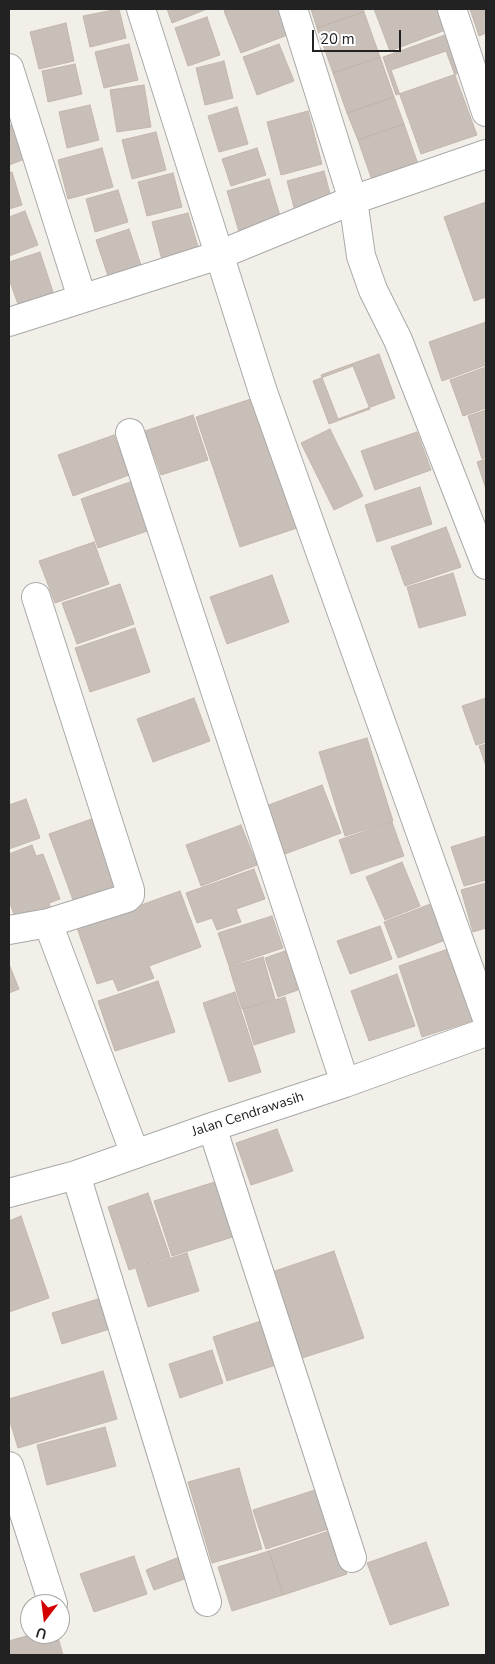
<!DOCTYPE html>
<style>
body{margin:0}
#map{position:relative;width:495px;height:1664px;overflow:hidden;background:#f2efe9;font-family:"Nunito Sans",sans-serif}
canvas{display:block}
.frame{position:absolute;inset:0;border:10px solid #222;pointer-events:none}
.north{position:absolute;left:20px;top:1594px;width:50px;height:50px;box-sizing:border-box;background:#fff;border:1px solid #a7a7a7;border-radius:50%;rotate:195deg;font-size:14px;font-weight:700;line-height:20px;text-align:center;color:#222}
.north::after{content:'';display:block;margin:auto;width:18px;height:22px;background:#d40000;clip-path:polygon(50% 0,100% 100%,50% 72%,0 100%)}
.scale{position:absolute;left:312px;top:30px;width:89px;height:22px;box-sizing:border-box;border:2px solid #222;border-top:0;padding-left:6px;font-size:15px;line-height:18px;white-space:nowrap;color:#222;-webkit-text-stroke:4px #fff;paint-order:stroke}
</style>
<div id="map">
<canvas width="495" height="1664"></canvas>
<div class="frame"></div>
<div class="north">U</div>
<div class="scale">20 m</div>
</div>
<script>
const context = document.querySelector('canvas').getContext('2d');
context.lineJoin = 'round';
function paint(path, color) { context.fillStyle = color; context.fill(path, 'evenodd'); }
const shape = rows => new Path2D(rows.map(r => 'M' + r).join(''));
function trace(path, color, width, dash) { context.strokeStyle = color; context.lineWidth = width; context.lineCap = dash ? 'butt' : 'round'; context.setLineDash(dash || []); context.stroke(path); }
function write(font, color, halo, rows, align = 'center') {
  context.font = font + ' "Nunito Sans",sans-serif'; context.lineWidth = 5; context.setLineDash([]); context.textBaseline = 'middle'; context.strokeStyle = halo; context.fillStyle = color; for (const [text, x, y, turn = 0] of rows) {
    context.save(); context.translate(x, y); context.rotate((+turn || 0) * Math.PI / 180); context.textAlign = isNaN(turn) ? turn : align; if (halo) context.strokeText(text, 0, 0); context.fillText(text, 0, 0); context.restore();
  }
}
const building = shape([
 [119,9,126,38,90,47,83,16,119,9],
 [167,9,207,9,172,23,167,9],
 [229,9,280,9,290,34,241,53,224,11,229,9],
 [311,9,363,9,364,12,317,28,311,9],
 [374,9,440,9,448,29,390,51,374,9],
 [470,9,486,9,486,33,479,36,470,9],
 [364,12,380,57,333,73,317,28,364,12],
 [207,17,220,55,188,66,175,28,207,17],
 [66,23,74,61,39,69,30,32,66,23],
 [445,35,459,73,396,95,383,57,445,35],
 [129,44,138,80,104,88,95,52,129,44],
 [279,44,294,81,257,95,243,57,279,44],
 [446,51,477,135,421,154,391,70,446,51],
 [380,57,394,97,347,113,333,73,380,57],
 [224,61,233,98,205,105,196,68,224,61],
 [75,64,82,94,48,102,42,71,75,64],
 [144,85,151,127,117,132,110,90,144,85],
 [394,97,404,124,358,140,347,113,394,97],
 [90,105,99,140,67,148,59,112,90,105],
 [237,107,248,144,219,152,208,116,237,107],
 [308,111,322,164,281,175,267,122,308,111],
 [13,124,25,159,9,165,9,126,13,124],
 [404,124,419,167,373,183,358,140,404,124],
 [156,132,166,170,132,179,122,140,156,132],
 [102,148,113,187,68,199,58,160,102,148],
 [257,148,266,175,231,186,222,159,257,148],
 [324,171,333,205,296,215,287,181,324,171],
 [9,172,12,172,22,205,9,209,9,172],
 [173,173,182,207,147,216,138,182,173,173],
 [269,179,281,219,239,232,227,191,269,179],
 [118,190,128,222,95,232,86,199,118,190],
 [486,202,486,297,474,301,444,217,486,202],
 [25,211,38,245,9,256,9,217,25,211],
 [188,213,199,250,162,260,152,222,188,213],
 [129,229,141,265,108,276,96,240,129,229],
 [40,252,54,295,19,307,9,279,9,262,40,252],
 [486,322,486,365,442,381,429,342,486,322],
 [379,354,395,398,338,419,321,375,379,354],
 [353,366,370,409,329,424,313,381,353,366],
 [486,367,486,408,463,416,450,380,486,367],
 [254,398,297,528,240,547,196,417,254,398],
 [486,410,486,457,482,459,468,416,486,410],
 [193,415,208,460,161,475,145,431,193,415],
 [330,429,363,496,334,510,301,443,330,429],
 [417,432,431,470,375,490,361,451,417,432],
 [114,435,129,475,73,496,58,455,114,435],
 [486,459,486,489,477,462,486,459],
 [136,480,153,529,98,548,81,499,136,480],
 [420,487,432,524,377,542,365,505,420,487],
 [446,527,461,567,405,586,391,547,446,527],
 [94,542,109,584,55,603,39,561,94,542],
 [453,573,466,615,419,628,407,587,453,573],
 [272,575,289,622,227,644,210,597,272,575],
 [120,584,134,624,77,644,62,603,120,584],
 [135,628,150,672,90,692,75,648,135,628],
 [194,698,210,741,153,762,137,719,194,698],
 [486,698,486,742,476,745,462,706,486,698],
 [367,738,393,821,345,836,319,752,367,738],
 [486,744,486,766,479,746,486,744],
 [322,785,341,833,285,854,266,806,322,785],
 [26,799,40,838,9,849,9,805,26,799],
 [100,816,123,883,73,900,49,834,100,816],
 [392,822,404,856,351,874,339,840,392,822],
 [241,825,257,865,201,886,186,845,241,825],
 [486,836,486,880,464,886,451,847,486,836],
 [32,845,36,856,43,854,60,899,49,903,52,913,18,925,9,901,9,854,32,845],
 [402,862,420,906,385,920,366,877,402,862],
 [254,869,265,899,236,909,241,922,217,930,212,918,197,923,186,893,254,869],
 [486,883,486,928,473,932,461,890,486,883],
 [180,891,201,947,149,966,154,978,118,991,113,979,97,984,77,928,180,891],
 [433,903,448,939,398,958,384,922,433,903],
 [272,916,283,948,229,966,218,933,272,916],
 [380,926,392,959,350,974,337,941,380,926],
 [451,948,475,1020,422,1037,399,966,451,948],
 [285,951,298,990,278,997,265,958,285,951],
 [263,957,275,999,242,1009,229,967,263,957],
 [9,964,19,989,9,993,9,964],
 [397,974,415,1026,369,1041,351,991,397,974],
 [158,981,175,1032,115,1051,98,1001,158,981],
 [235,992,261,1072,229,1082,203,1003,235,992],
 [285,997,295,1032,254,1045,243,1009,285,997],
 [277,1129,293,1171,251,1185,236,1143,277,1129],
 [221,1180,239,1235,172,1256,154,1201,221,1180],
 [148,1193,170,1257,129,1270,108,1207,148,1193],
 [21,1216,49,1298,9,1312,9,1221,21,1216],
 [334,1251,364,1338,296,1360,266,1274,334,1251],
 [187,1253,199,1291,148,1307,136,1269,187,1253],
 [98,1299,102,1311,110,1308,116,1327,62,1344,52,1313,98,1299],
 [264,1320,279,1364,227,1381,213,1337,264,1320],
 [212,1350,223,1383,180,1398,169,1364,212,1350],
 [103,1371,117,1419,18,1448,9,1418,9,1399,103,1371],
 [105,1427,116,1466,47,1485,37,1445,105,1427],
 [239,1468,262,1549,212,1563,188,1482,239,1468],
 [318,1489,331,1528,266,1549,253,1510,318,1489],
 [332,1530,347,1574,283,1595,269,1551,332,1530],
 [426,1542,449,1605,390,1625,367,1563,426,1542],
 [269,1551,283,1595,232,1611,218,1567,269,1551],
 [134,1556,147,1594,94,1612,80,1574,134,1556],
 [182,1556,190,1577,154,1590,146,1570,182,1556],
 [33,1634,57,1634,63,1655,9,1655,9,1641,33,1634]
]);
paint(building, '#c7bfb8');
trace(building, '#c4b6ab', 1);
const street = shape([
 [141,9,263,392,486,1016],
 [293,9,353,200,361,256,373,290,398,340,486,565],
 [452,9,486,112],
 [9,68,82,298],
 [9,322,219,255,353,200,486,154],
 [130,433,345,1083],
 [36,597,130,890,130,895,127,898,48,923,135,1154],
 [9,930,48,923],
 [212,1127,352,1558],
 [76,1175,207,1602],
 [9,1193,76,1175,212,1127,345,1083,486,1032],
 [9,1466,53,1604]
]);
trace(street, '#a9a9a9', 30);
trace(street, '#fff', 28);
write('14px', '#222', '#fff', [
 ["Jalan Cendrawasih",248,1115,-18]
]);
</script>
